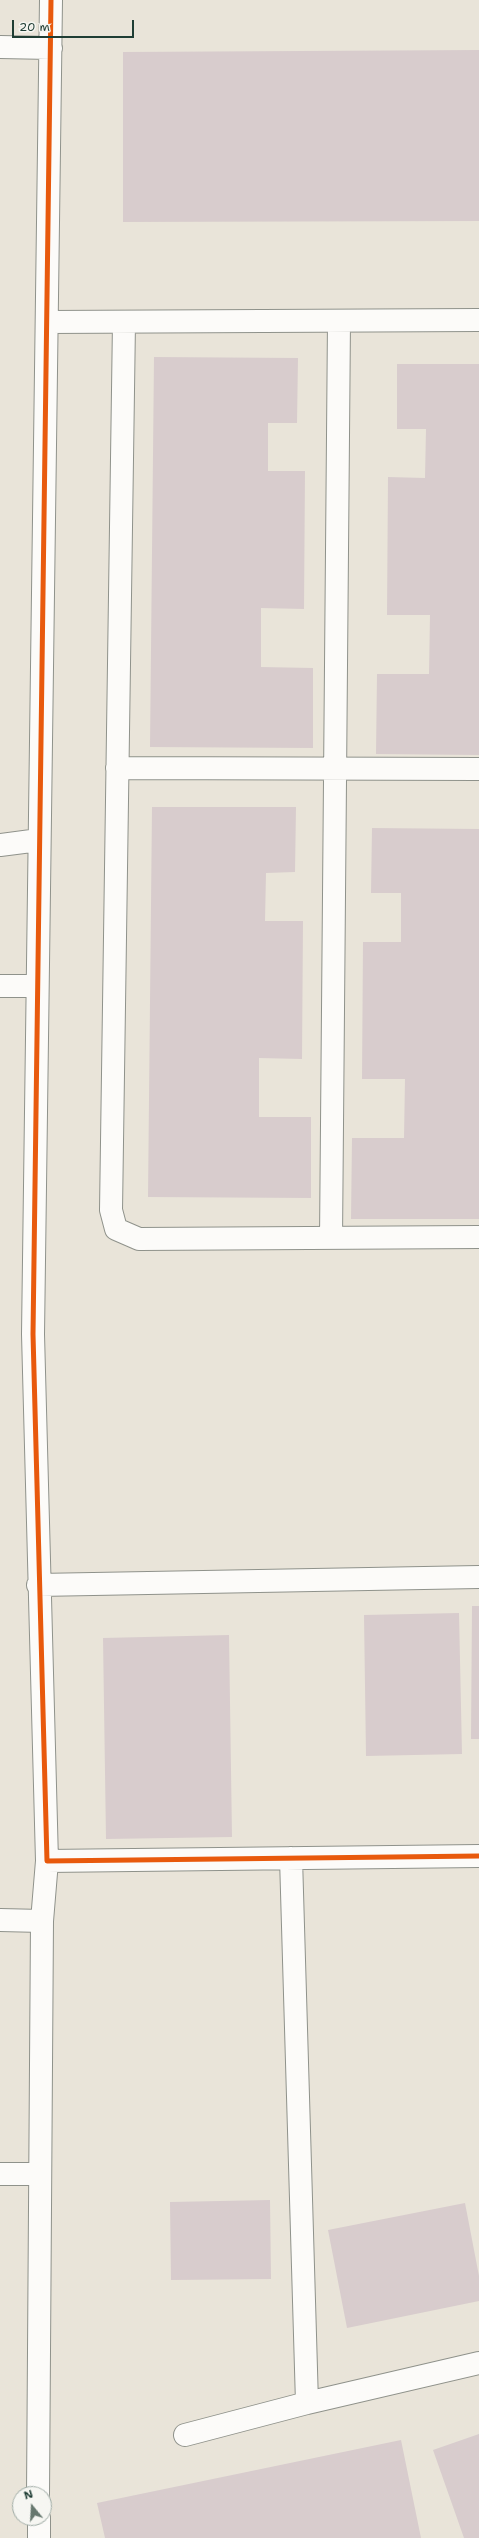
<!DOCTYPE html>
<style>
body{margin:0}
#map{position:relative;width:479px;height:2538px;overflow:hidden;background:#e9e4d9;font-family:"Shantell Sans",sans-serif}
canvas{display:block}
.north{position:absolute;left:12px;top:2486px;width:40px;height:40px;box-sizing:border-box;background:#f6f6f2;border:1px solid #a0aca6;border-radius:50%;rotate:342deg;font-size:11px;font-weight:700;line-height:16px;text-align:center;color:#1f3d34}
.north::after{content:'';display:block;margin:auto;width:14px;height:18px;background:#66776e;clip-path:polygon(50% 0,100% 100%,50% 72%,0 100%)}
.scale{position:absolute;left:12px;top:20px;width:122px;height:18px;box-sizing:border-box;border:2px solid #1f3d34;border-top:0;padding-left:5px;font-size:12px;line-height:14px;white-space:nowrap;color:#1f3d34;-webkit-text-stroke:3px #f6f6f2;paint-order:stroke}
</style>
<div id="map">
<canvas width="479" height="2538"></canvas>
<div class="north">N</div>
<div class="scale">20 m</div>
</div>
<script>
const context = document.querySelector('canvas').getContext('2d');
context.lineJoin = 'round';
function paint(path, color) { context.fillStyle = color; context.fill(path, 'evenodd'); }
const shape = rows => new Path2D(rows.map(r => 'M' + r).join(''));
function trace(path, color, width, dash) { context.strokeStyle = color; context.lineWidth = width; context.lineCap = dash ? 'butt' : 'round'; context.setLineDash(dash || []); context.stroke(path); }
paint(shape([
 [479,50,479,221,123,222,123,52],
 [154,357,298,358,297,423,268,423,268,471,305,471,304,609,261,608,261,667,313,668,313,748,150,747],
 [397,364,479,364,479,755,376,754,377,674,429,674,430,615,387,615,388,477,425,478,426,429,397,429],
 [152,807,296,807,295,872,266,873,265,921,303,921,302,1059,259,1058,259,1117,311,1117,311,1198,148,1197],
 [372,828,479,829,479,1219,351,1219,352,1138,404,1138,405,1079,362,1079,363,942,401,942,401,893,371,893],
 [472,1606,479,1606,479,1739,471,1739],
 [459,1613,462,1754,366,1756,364,1615],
 [229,1635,232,1837,106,1839,103,1638],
 [270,2200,271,2279,171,2280,170,2202],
 [465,2203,479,2276,479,2301,347,2328,328,2230],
 [479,2434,479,2538,464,2538,433,2450],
 [401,2440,421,2538,105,2538,97,2503]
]), '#d8cccd');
const minor = shape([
 [51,0,33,1334,47,1861,479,1856],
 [0,47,51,48],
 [47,322,479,320],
 [124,322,111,1210,116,1229,139,1239,479,1237],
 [117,768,479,769],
 [0,845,39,840],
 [0,986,37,986],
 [331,1238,339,321],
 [38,1585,479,1577],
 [291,1858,307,2403],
 [0,1920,42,1921],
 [0,2174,39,2174],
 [185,2435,307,2403,479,2363],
 [38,2494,42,1921,47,1861],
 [39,2518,39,2538]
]);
trace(minor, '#8f928b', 24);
trace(minor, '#fcfbf9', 22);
trace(shape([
 [51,0,33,1334,47,1861,479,1856]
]), '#e8590c', 5);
</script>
